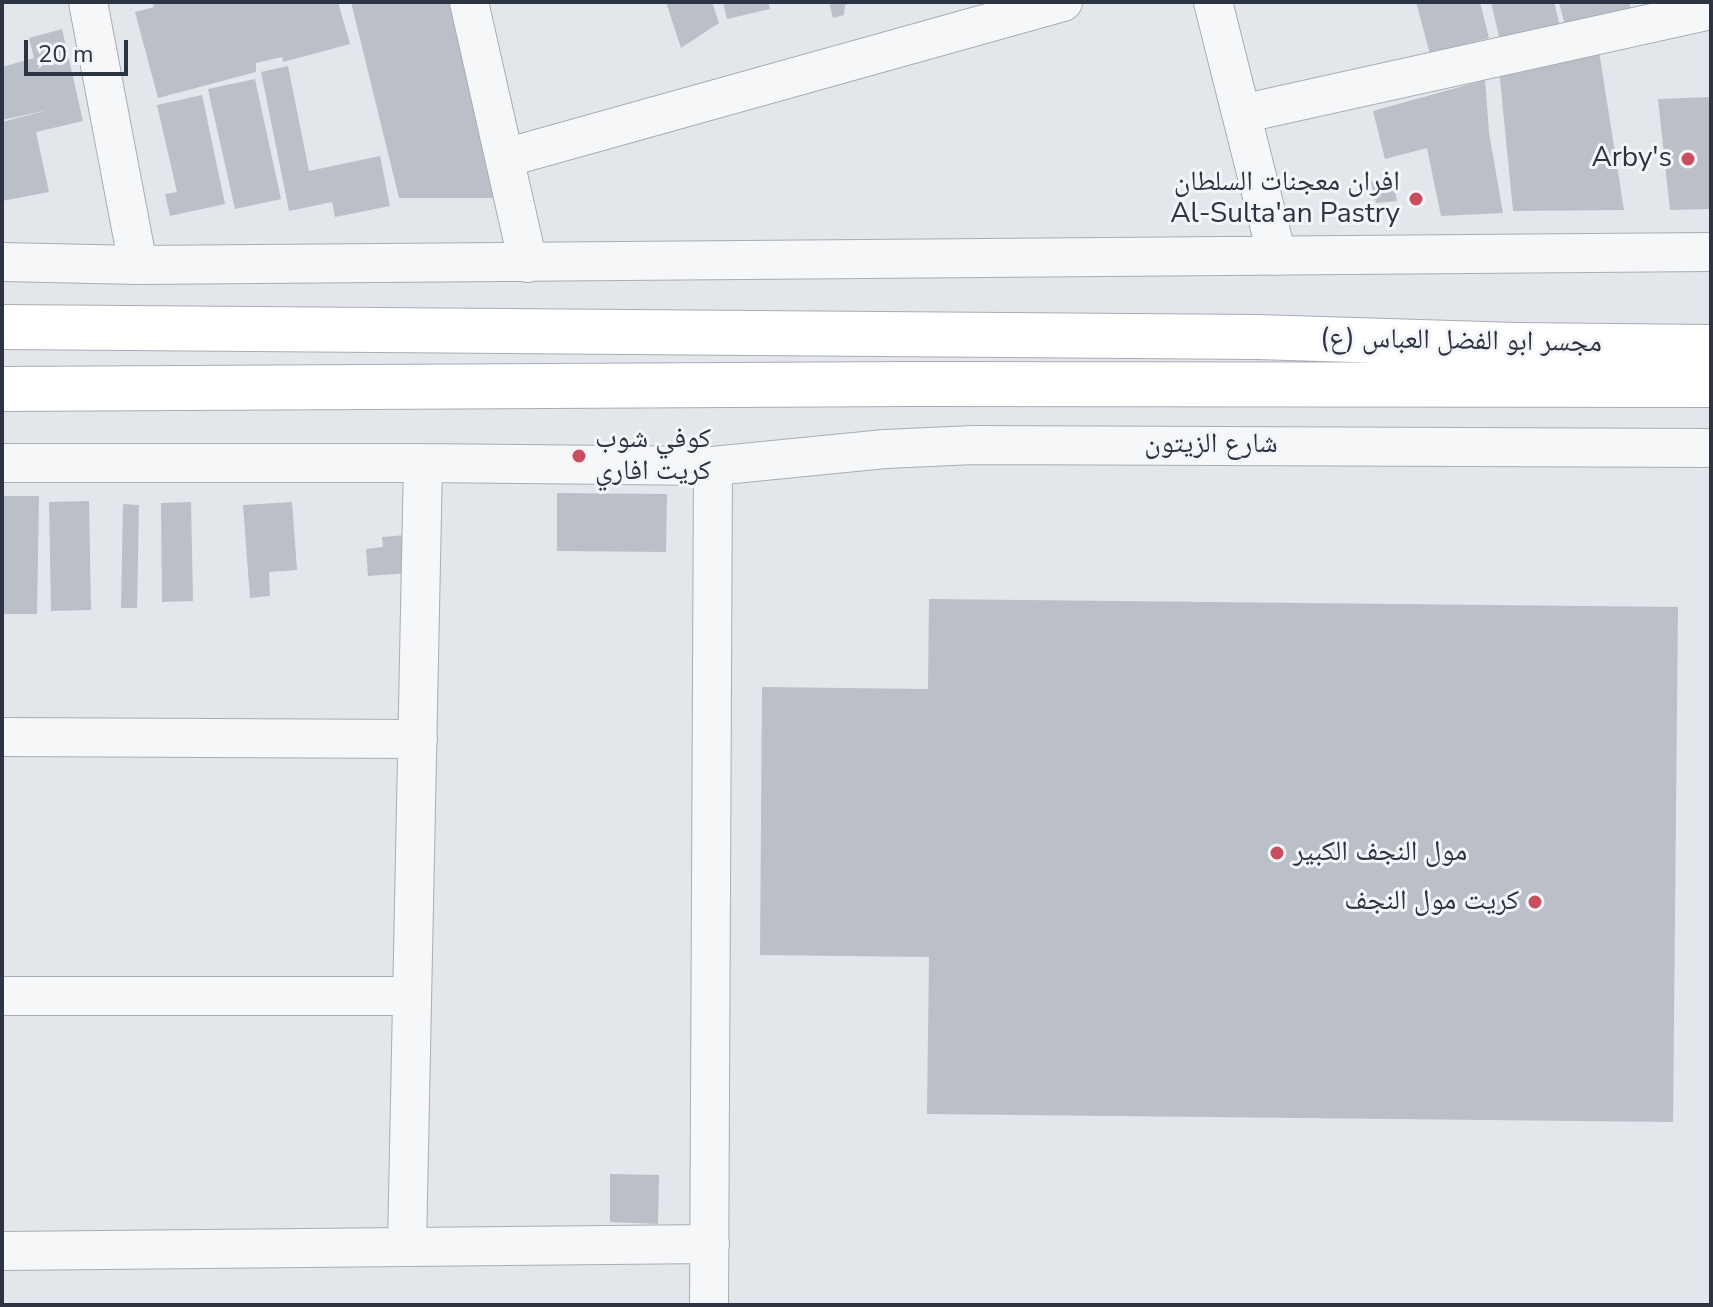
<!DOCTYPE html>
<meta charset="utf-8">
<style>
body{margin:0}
#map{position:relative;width:1713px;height:1307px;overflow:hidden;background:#e3e6eb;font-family:"Nunito Sans",sans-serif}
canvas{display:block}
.frame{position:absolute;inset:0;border:4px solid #2c3343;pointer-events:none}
.scale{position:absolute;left:24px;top:40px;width:104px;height:36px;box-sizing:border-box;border:4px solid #2c3343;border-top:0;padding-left:10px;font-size:24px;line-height:28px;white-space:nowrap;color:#2c3343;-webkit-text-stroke:6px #f3f5f8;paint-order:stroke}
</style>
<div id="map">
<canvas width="1713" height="1307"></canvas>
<div class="frame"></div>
<div class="scale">20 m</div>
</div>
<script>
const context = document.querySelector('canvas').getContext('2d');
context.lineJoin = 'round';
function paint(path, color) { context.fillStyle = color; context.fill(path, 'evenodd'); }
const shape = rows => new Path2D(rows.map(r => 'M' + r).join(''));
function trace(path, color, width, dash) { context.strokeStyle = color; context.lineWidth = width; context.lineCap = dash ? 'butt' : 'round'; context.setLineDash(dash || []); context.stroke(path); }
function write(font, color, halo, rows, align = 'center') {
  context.font = font + ' "Nunito Sans","Noto Naskh Arabic",sans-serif'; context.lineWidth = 6; context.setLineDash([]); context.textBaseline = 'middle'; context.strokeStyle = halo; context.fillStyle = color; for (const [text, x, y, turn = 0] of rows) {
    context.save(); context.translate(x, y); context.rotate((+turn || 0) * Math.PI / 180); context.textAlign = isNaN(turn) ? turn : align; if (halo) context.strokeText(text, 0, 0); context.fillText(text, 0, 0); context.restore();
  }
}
paint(shape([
 [152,2,338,2,350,44,283,62,282,57,256,63,256,72,158,98,135,12,154,7],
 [351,2,455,2,500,198,399,198],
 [666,2,712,2,719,23,681,48],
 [723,2,768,2,770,9,727,19],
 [829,2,853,2,853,3,845,5,844,15,833,18],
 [1416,2,1480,2,1489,38,1430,54],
 [1491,2,1554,2,1560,26,1500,41],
 [1559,2,1629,2,1631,9,1565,25],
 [62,29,83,121,36,132,49,192,2,201,2,122,48,110,2,120,2,67,34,58,29,38],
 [1599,51,1624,210,1513,211,1499,69],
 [288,66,309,171,380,156,390,206,335,217,332,202,289,211,261,72],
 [255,79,281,199,235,209,208,89],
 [1485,80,1489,133,1503,213,1441,216,1427,148,1385,159,1373,111],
 [202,95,225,204,170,216,165,194,177,192,157,105],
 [1710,97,1711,209,1670,210,1658,99],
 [1392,178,1397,201,1376,203,1371,182],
 [557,493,667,494,666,552,557,551],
 [2,496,39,496,37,614,2,614],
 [89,501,91,610,51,611,49,502],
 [191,502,193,601,162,602,161,503],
 [292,502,297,570,269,572,270,596,250,598,243,505],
 [123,504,139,505,137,608,121,608],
 [406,535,409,573,368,576,366,549,383,547,382,537],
 [929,599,1678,607,1673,1122,927,1114,929,957,760,955,762,687,928,689],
 [610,1174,659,1175,658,1224,610,1222]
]), '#bbbfc8');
const minor = shape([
 [88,2,138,265],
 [469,2,528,263],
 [1213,2,1277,256],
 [1241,114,1711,10],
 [505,158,1063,2],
 [2,262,138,265,1711,252],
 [2,463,423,463,713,466,885,449,974,445,1711,448],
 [2,737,418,739],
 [2,996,412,996],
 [407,1247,423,463],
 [2,1251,710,1244],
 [709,1305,713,466]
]);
const secondary = shape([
 [2,327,1257,337,1517,345,1711,347],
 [2,389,912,384,1711,385]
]);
trace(minor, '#a8adb5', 40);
trace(secondary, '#a8adb5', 46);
trace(minor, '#f6f7f9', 38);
trace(secondary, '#fff', 44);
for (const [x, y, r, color] of [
 [1688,159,8,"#c94f5e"],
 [1416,199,8,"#c94f5e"],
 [579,456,8,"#c94f5e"],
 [1277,853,8,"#c94f5e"],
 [1535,902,8,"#c94f5e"]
]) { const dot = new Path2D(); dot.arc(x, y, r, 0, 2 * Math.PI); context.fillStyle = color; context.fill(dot); trace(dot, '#f3f5f8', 3); }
write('28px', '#2c3343', '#f3f5f8', [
 ["Arby's",1672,159],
 ["افران معجنات السلطان",1400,183],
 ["Al-Sulta'an Pastry",1400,215],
 ["كوفي شوب",595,440,"left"],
 ["كريت افاري",595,472,"left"],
 ["مول النجف الكبير",1293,853,"left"],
 ["كريت مول النجف",1519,902]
], 'right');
write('28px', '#2c3343', '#f3f5f8', [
 ["مجسر ابو الفضل العباس (ع)",1461,342,1],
 ["شارع الزيتون",1211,445]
]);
</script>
